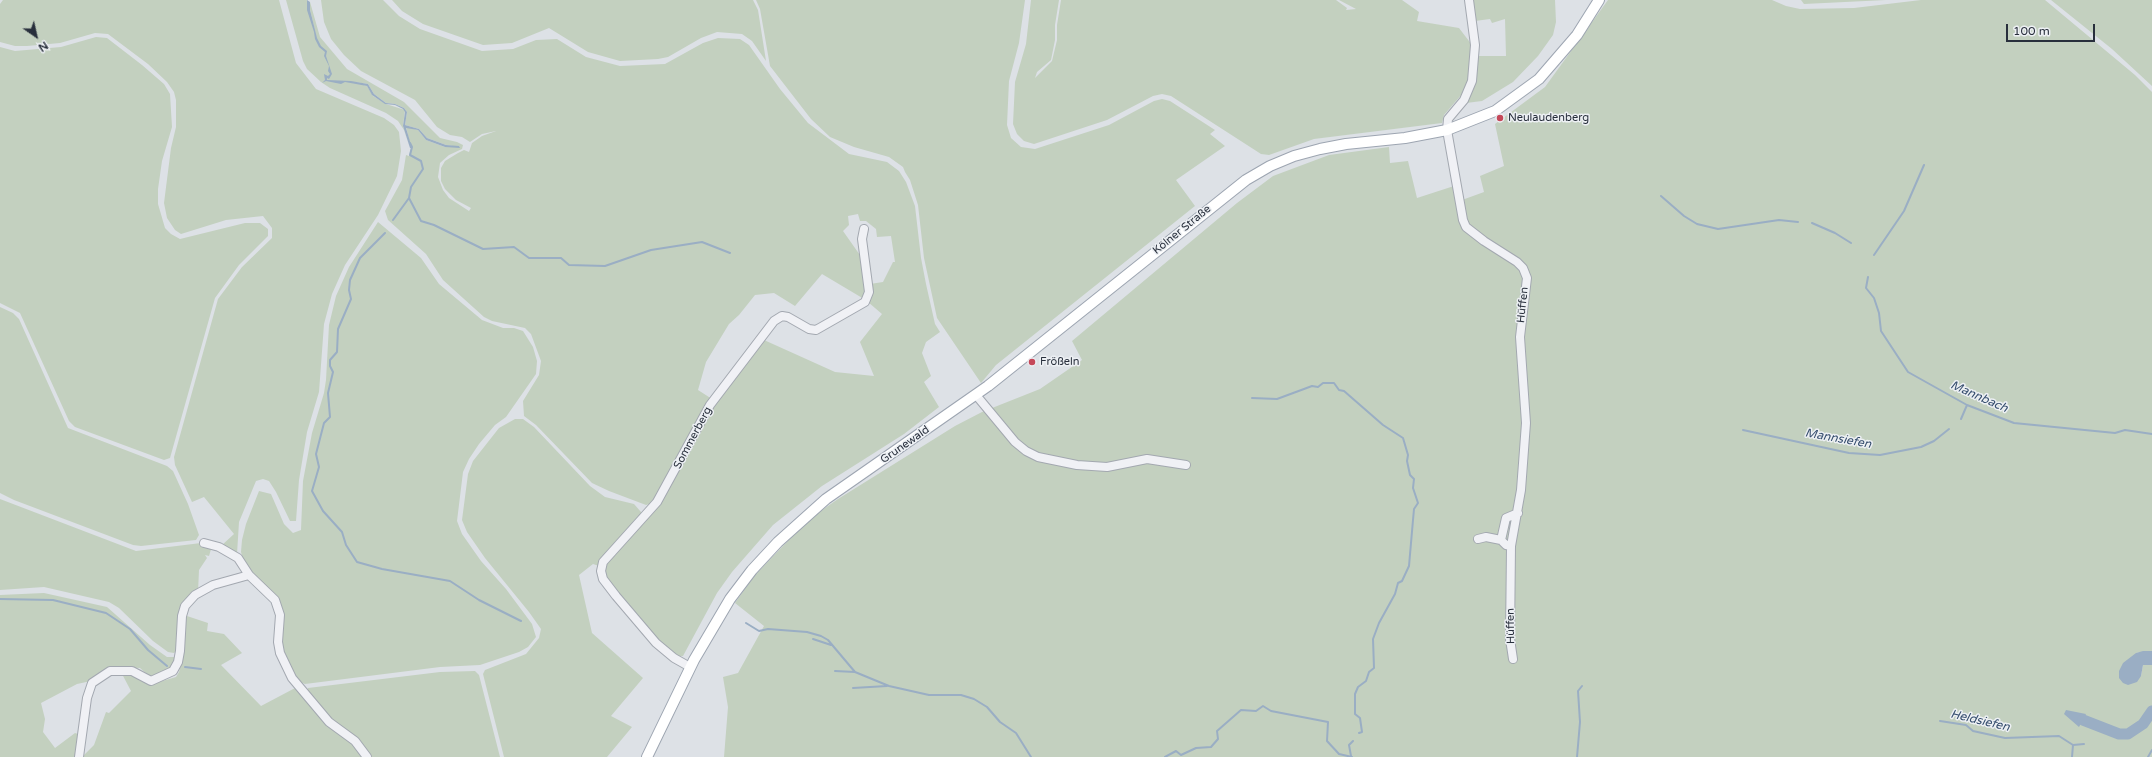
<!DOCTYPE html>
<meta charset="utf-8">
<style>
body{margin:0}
#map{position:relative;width:2152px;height:757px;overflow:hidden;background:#dde1e6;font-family:"Varela Round",sans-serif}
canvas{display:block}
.north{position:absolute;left:16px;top:16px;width:40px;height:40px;-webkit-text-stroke:3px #edf0f4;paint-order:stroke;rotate:146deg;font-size:11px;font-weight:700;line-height:16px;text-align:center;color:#282f3c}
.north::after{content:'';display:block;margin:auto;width:14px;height:18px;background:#282f3c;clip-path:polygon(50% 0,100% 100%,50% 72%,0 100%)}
.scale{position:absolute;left:2006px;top:24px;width:89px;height:18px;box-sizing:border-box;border:2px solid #282f3c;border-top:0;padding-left:5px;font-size:12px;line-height:14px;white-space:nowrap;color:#282f3c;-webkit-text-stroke:3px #edf0f4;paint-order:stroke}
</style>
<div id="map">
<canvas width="2152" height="757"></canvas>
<div class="north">N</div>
<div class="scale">100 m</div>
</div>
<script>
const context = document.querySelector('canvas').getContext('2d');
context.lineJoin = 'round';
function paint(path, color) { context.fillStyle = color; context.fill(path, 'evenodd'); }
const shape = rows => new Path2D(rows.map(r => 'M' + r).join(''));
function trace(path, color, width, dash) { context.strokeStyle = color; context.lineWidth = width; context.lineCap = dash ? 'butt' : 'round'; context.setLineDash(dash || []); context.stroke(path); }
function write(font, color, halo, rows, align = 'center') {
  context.font = font + ' "Varela Round",sans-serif'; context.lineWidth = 3; context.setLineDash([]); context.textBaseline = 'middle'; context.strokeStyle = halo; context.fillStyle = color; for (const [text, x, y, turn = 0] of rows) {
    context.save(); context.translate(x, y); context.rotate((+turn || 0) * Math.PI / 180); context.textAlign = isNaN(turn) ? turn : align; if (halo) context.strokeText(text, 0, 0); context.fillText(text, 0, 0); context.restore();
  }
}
paint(shape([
 [3,0,279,0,296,63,316,89,384,118,394,125,399,132,401,151,397,176,378,215,345,265,332,294,324,324,319,392,307,432,299,480,296,521,290,521,276,492,269,481,263,479,256,481,239,522,237,554,221,546,234,534,204,497,192,502,175,465,174,457,218,299,242,267,272,238,272,228,263,216,226,220,181,234,175,230,167,218,164,203,171,148,176,127,176,100,174,92,167,82,148,64,108,34,95,33,60,43,27,46,15,46,0,42,0,4],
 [286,0,307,0,316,35,310,10,310,2,320,37,347,69,404,102,440,138,457,142,463,145,462,149,449,155,440,163,438,177,443,190,449,198,469,211,471,208,456,200,445,189,441,181,441,168,445,161,458,153,464,150,469,152,472,143,482,136,496,131,482,134,470,142,462,137,450,135,437,127,415,100,361,71,344,55,331,39,324,22,321,0,383,0,399,16,420,29,482,51,513,49,536,40,557,39,586,57,620,66,665,64,703,43,718,38,740,39,749,45,780,89,808,123,849,154,887,162,899,171,906,182,915,206,921,258,926,284,935,324,940,332,926,342,922,353,931,376,924,382,939,407,904,434,822,486,773,525,732,572,717,593,683,656,676,656,655,640,608,584,604,569,606,562,656,508,667,493,707,416,764,340,835,372,874,376,860,342,882,314,868,302,870,295,870,284,883,282,893,262,895,262,891,236,877,237,876,229,866,221,860,221,858,214,848,216,849,225,843,231,862,258,866,289,864,299,822,274,795,306,774,293,755,295,739,315,729,324,706,362,698,390,712,399,653,503,646,505,609,491,592,483,536,425,524,416,523,401,539,375,541,361,531,334,525,328,492,321,484,317,443,280,426,254,388,220,385,211,402,180,406,155,409,156,411,148,406,127,418,130,426,140,445,147,460,147,446,145,427,138,419,129,405,125,407,112,404,108,395,104,386,103,374,94,368,84,354,82,367,86,373,96,386,104,405,110,403,126,410,148,404,130,398,121,386,113,330,88,321,82,307,69,303,61],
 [392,0,753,0,758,10,766,61,752,41,742,34,717,32,701,38,668,57,658,59,620,61,588,52,549,28,512,43,483,45,423,24,402,11],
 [756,0,1025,0,1019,43,1009,81,1007,125,1011,138,1021,147,1035,149,1109,125,1154,101,1162,99,1170,101,1215,130,1210,134,1225,146,1176,180,1195,206,996,365,981,383,937,318,924,258,918,205,910,180,905,172,903,167,889,157,854,147,830,137,811,119,770,66,760,9],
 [1031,0,1059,0,1055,25,1055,40,1051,60,1037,72,1035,78,1052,61,1057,40,1057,25,1061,0,1336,0,1347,8,1346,10,1356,9,1339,0,1402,0,1419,12,1417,21,1459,28,1472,45,1468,81,1462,94,1444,115,1442,123,1314,139,1269,155,1261,154,1171,96,1162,94,1153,96,1107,120,1034,144,1024,141,1017,134,1013,124,1015,82,1026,44],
 [1471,0,1555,0,1556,22,1553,35,1538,56,1513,82,1482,101,1466,103,1473,90,1478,56,1506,56,1505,19,1492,23,1490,19,1475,21],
 [1608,0,1772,0,1786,6,1800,9,1854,8,1921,0,2045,0,2135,75,2152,92,2152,651,2136,653,2141,676,2143,665,2152,665,2152,757,724,757,728,707,723,677,738,673,764,626,735,603,754,576,808,520,838,499,955,426,982,412,1040,389,1082,360,1072,341,1237,203,1273,176,1329,155,1389,147,1390,163,1408,161,1417,198,1454,186,1462,200,1484,192,1480,176,1504,166,1495,124,1545,87],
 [1801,0,1886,0,1804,4],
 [2051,0,2152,0,2152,86,2112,49],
 [96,37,107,38,142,65,164,84,170,94,172,127,162,161,158,189,158,204,165,228,171,234,180,239,245,223,260,223,268,229,268,236,239,265,215,298,170,458,164,460,75,427,69,421,20,313,0,303,0,47,15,51,61,47],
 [378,222,421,258,439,284,482,320,503,328,514,328,523,331,533,347,537,361,536,374,506,417,495,425,479,444,469,459,463,472,457,521,462,534,481,561,506,589,532,624,536,637,528,647,519,652,480,665,440,667,305,684,298,681,283,654,281,639,283,611,279,601,245,565,241,552,242,540,246,524,259,491,271,494,284,524,293,533,301,530,303,481,312,433,324,393,326,380,329,325,336,296,349,267],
 [0,307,13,313,19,319,68,428,167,466,173,471,188,504,199,535,196,540,141,546,133,545,14,500,0,493],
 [515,419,523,419,534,427,590,486,605,497,634,504,641,512,642,517,599,566,593,564,579,575,592,633,643,678,611,716,632,727,607,757,504,757,483,674,485,670,526,654,539,638,541,629,529,612,485,558,467,532,462,520,468,474,473,461,499,428],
 [0,499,136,551,201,543,212,546,209,556,205,555,207,558,199,570,198,592,186,601,178,614,178,649,174,653,168,652,153,641,119,608,109,602,44,587,0,590],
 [44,593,107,607,150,645,167,657,174,657,176,661,169,670,156,677,149,676,140,668,113,667,91,681,77,684,41,703,45,719,43,732,55,748,75,733,78,734,79,749,76,757,0,757,0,595],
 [184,615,208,623,207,631,224,634,242,653,221,665,261,706,297,687,325,724,347,738,363,757,82,757,94,745,106,712,109,713,131,691,121,672,127,672,152,684,176,677,179,672,183,658],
 [475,671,479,675,500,757,370,757,360,740,329,720,306,692,308,688,440,672]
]), '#c3d0bf');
paint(shape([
 [307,0,310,2,310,10,317,38,321,46,327,51,326,56,332,74,329,79,327,78,327,80,351,81,368,84,374,94,386,103,395,104,404,108,407,112,405,125,419,129,427,138,446,145,459,146,460,148,445,147,426,140,418,130,406,128,412,148,410,148,403,126,405,112,403,109,395,105,385,104,372,95,367,86,345,82,341,84,326,81,322,83,325,80,324,74,328,76,330,74,328,71,329,66,324,56,325,52,319,47,315,39,314,32,307,10],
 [2143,651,2152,651,2152,665,2143,665,2141,676,2137,682,2128,685,2123,683,2119,678,2119,671,2123,663,2136,653],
 [2066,710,2086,714,2079,727,2064,714]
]), '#9aaec4');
trace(shape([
 [1661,196,1684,216,1697,224,1718,229,1779,220,1798,222],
 [409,198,421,221,434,225,483,249,514,247,529,258,561,258,569,265,605,266,651,250,702,242,730,253],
 [393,220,409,198,411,187,423,169,421,161,410,155,412,147,410,143],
 [1812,223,1835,233,1851,243],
 [385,233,360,258,350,280,349,290,351,299,338,329,337,352,330,360,330,366,333,372,328,393,330,417,324,423,316,454,319,467,312,491,323,511,342,532,346,545,357,562,382,569,450,581,479,600,521,621],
 [1874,255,1904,211,1924,165],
 [1868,277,1866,288,1874,298,1879,313,1881,331,1908,372,1967,405,2014,423,2115,433,2125,430,2152,434],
 [1252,398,1277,399,1304,389,1312,386,1318,387,1323,383,1334,383,1339,390,1344,391,1383,425,1403,438,1408,455,1407,461,1410,475,1414,479,1413,488,1418,503,1414,509,1413,520,1409,566,1402,581,1398,583,1395,594,1379,623,1373,639,1374,668,1369,672,1366,681,1358,687,1355,694,1355,714,1360,718,1362,732,1359,733],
 [1961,419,1967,405],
 [1743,430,1849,453,1880,455,1921,447,1934,441,1949,429],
 [0,599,53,600,106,613,130,629,148,650,167,666],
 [746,623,759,631,768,629,807,632,821,636,828,640,855,672,889,686,929,695,961,695,974,699,987,707,1000,722,1016,733,1031,757],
 [813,639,831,645],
 [185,667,201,669],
 [835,671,855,672],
 [853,688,887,686],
 [1940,721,1966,725,1973,731,2005,738,2059,736,2073,745,2084,744],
 [1351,756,1349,745,1353,741],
 [1165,757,1176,751,1181,755,1196,748,1211,747,1218,739,1217,731,1241,710,1256,711,1263,706,1271,711,1328,722,1327,741,1339,754,1352,757],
 [1577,757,1580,722,1578,691,1582,686],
 [2072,757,2073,745],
 [2148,757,2152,750]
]), '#9aaec4', 2);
trace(shape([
 [2083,720,2119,734,2128,734,2143,724,2152,711]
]), '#9aaec4', 11);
const minor = shape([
 [1469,0,1475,45,1472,81,1464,100,1448,119,1447,130,1463,220,1466,227,1484,241,1517,262,1523,268,1527,278,1520,337,1526,423,1521,490,1511,546,1510,639,1513,659],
 [976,395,1015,442,1026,451,1038,457,1077,465,1107,467,1147,459,1186,465],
 [1478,539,1486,537,1501,540,1506,545,1511,546],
 [1501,540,1506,518,1518,513],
 [204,543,219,547,238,558,249,575,275,600,280,615,278,642,280,653,292,678,329,722,355,741,367,757],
 [690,667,674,658,656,643,616,596,603,579,601,571,603,562,657,502,710,405,774,321,782,316,788,317,809,329,816,330,865,302,869,292,862,239,864,229],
 [79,757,87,698,92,683,110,671,132,671,151,681,173,671,178,662,180,651,182,616,185,606,195,595,213,585,249,575]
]);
const major = shape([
 [647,757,694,660,730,599,752,570,778,542,826,499,988,386,1246,180,1270,166,1294,156,1320,149,1346,144,1405,138,1447,130,1495,111,1539,79,1577,35,1599,0]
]);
trace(minor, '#a3a8b0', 10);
trace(major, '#9da5b1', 12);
trace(minor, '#f0f1f5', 8);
trace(major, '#fff', 10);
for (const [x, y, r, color] of [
 [1500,118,4,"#c54859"],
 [1032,362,4,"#c54859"]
]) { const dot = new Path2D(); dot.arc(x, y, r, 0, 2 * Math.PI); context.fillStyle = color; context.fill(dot); trace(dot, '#edf0f4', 1.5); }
write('11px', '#282f3c', '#edf0f4', [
 ["Neulaudenberg",1508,118],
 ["Frößeln",1040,362]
], 'left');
write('11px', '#282f3c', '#edf0f4', [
 ["Kölner Straße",1182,230,-39],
 ["Hüffen",1523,305,-84],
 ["Sommerberg",693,438,-62],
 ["Grunewald",905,445,-35],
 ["Hüffen",1511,626,-91]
]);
write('italic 12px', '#354d6d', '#edf0f4', [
 ["Mannbach",1979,397,24],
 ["Mannsiefen",1838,439,10],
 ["Heldsiefen",1980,721,13]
]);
</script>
